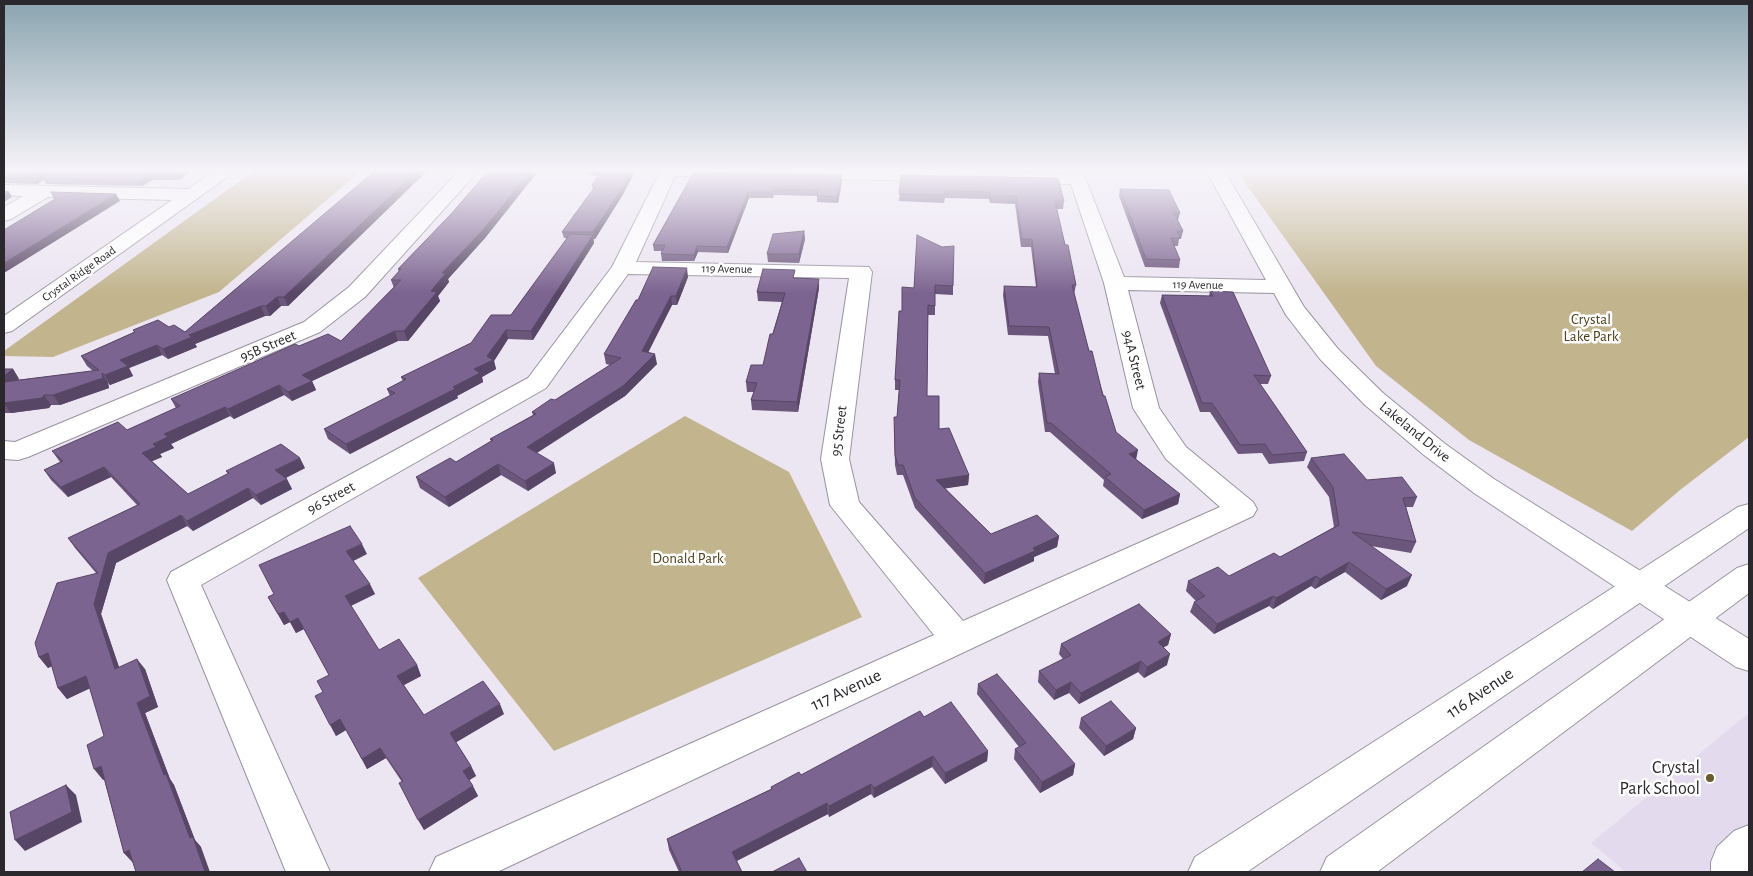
<!DOCTYPE html>
<style>
body{margin:0}
#map{position:relative;width:1753px;height:876px;overflow:hidden;background:#ece5f2;font-family:"Alegreya Sans",sans-serif}
canvas{display:block}
.frame{position:absolute;inset:0;border:5px solid #2b282d;pointer-events:none}
</style>
<div id="map">
<canvas width="1753" height="876"></canvas>
<div class="frame"></div>
</div>
<script>
const context = document.querySelector('canvas').getContext('2d');
context.lineJoin = 'round';
function paint(path, color) { context.fillStyle = color; context.fill(path, 'evenodd'); }
const shape = rows => new Path2D(rows.map(r => 'M' + r).join(''));
function trace(path, color, width, dash) { context.strokeStyle = color; context.lineWidth = width; context.lineCap = dash ? 'butt' : 'round'; context.setLineDash(dash || []); context.stroke(path); }
function write(font, color, halo, rows, align = 'center') {
  context.font = font + ' "Alegreya Sans",sans-serif'; context.lineWidth = 5; context.setLineDash([]); context.textBaseline = 'middle'; context.strokeStyle = halo; context.fillStyle = color; for (const [text, x, y, turn = 0] of rows) {
    context.save(); context.translate(x, y); context.rotate((+turn || 0) * Math.PI / 180); context.textAlign = isNaN(turn) ? turn : align; if (halo) context.strokeText(text, 0, 0); context.fillText(text, 0, 0); context.restore();
  }
}
paint(shape([
 [1749,713,1749,872,1626,872,1591,843]
]), '#e4daee');
paint(shape([
 [255,170,362,170,219,292,53,357,4,356,4,351],
 [1236,170,1749,170,1749,437,1680,490,1632,531,1469,440,1376,366],
 [685,416,789,472,862,617,554,751,418,578]
]), '#c2b58e');
const minor = shape([
 [216,170,237,170,12,331,4,333,4,316,172,200,48,197,11,219,4,221,4,207,23,196,4,195,4,185,188,189,216,170],
 [460,170,479,170,365,297,320,332,28,457,18,460,4,459,4,441,15,442,304,322,349,287,460,170],
 [661,170,939,171,945,172,948,176,945,180,939,181,675,176,636,262,869,267,872,272,849,459,859,502,963,621,1220,507,1166,459,1133,408,1104,283,1071,184,1020,183,1014,182,1011,178,1014,174,1020,173,1084,175,1124,277,1266,280,1206,170,1224,170,1304,307,1338,349,1383,393,1444,443,1494,479,1749,639,1749,671,1736,667,1474,493,1424,455,1365,405,1320,359,1286,315,1274,293,1128,290,1159,408,1186,447,1253,502,1257,509,1253,516,497,872,429,872,436,857,934,635,830,505,821,459,849,278,628,274,546,388,201,585,330,872,286,872,167,580,171,572,528,378,612,267,661,170],
 [1749,825,1749,872,1711,872,1711,862,1717,847,1734,831,1749,825]
]);
const major = shape([
 [1749,504,1749,528,1247,872,1188,872,1195,857,1738,507,1749,504],
 [1749,564,1749,593,1377,872,1320,872,1327,857,1737,568,1749,564]
]);
trace(minor, '#99939f', 2);
trace(major, '#99939f', 2);
paint(minor, '#fff');
paint(major, '#fff');
paint(shape([
 [4,170,194,170,179,180,152,180,142,186,46,184,44,180,37,184,4,183,4,186],
 [376,170,428,170,288,306,281,306,270,316,265,316,195,344,197,347,168,359,162,355,129,368,133,376,110,385,108,383,109,388,60,405,51,405,49,408,11,413,4,413,4,369,13,369,19,379,17,380,93,371,87,366,81,356,134,332,133,330,169,327,185,332],
 [489,170,539,170,485,238,448,279,449,282,438,296,440,301,408,341,398,341,312,381,316,390,292,401,284,395,234,419,230,416,171,444,174,448,160,454,162,457,152,461,188,494,228,474,226,471,305,468,286,478,292,489,261,505,253,498,193,531,187,526,116,563,101,614,119,667,145,669,158,707,145,713,170,779,174,785,195,840,201,847,133,863,124,853,104,779,103,780,104,736,90,688,67,699,58,688,52,666,48,668,39,657,96,573,75,548,68,538,137,505,111,477,68,497,51,480,44,470,60,462,52,451,127,430,176,408,171,399,299,346,341,341,394,288,391,280,399,272,398,269,452,213],
 [588,170,636,170,622,196,595,239,593,239,594,243,533,340,508,339,494,361,496,369,482,377,483,382,457,396,458,398,350,454,328,439,324,429,390,396,387,389,403,381,401,377,471,343,511,315,567,238,564,238,562,232,593,190,592,185,599,176,589,175],
 [976,170,1053,170,1053,172],
 [694,172,842,175,842,181,838,203,817,202,817,196,774,195,773,198,749,198,728,253,698,252,694,261,662,261,661,254,662,251,654,251,653,245],
 [901,175,1064,201,1063,209,1056,209,1076,285,1074,294,1089,351,1116,432,1136,459,1180,494,1178,504,1142,519,1103,486,1104,480,1050,432,1045,432,1038,382,1039,373,1055,374,1048,336,1008,335,1003,295,1004,286,1036,287,1031,247,1021,247,1015,204,990,203,989,199,945,198,944,203,899,201],
 [1120,189,1180,213,1178,220,1177,220,1183,231,1181,239,1179,239,1178,246,1174,246,1180,260,1179,268,1145,267,1119,196],
 [804,231,805,239,799,263,768,262,767,254],
 [917,235,953,286,953,295,935,294,935,315,928,315,927,396,939,429,969,475,968,485,945,488,991,534,1059,536,1057,547,1034,557,1034,561,984,584,915,508,903,475,897,475,895,465,894,427,897,417,899,390,895,390,895,380,902,311,914,288],
 [688,277,677,305,672,305,648,352,657,364,625,396,537,453,556,473,528,491,501,475,449,507,420,488,416,477,456,462,491,441,490,439,533,415,532,412,555,400,610,365,606,364,604,354,638,300],
 [795,278,819,288,798,412,752,410,751,400,754,392,747,392,746,382,763,365,782,302,758,301,757,292],
 [1210,291,1271,376,1268,384,1260,384,1307,452,1304,461,1269,464,1262,453,1238,454,1210,412,1200,412,1160,303,1162,295,1209,296],
 [1311,458,1367,480,1417,497,1413,507,1406,507,1416,542,1411,553,1371,546,1407,586,1381,600,1345,572,1315,589,1311,586,1273,609,1269,606,1214,634,1190,612,1194,602,1196,601,1186,591,1188,581,1229,576,1280,557,1334,527,1329,497,1307,467],
 [367,554,353,561,375,594,351,606,379,650,417,665,421,676,404,685,424,715,504,714,456,742,471,766,476,776,469,780,478,796,424,830,402,782,386,758,367,769,346,730,336,736,323,692,329,675,304,629,296,633,290,622,284,625,268,597],
 [1171,634,1168,645,1164,647,1167,665,1144,678,1138,672,1079,704,1069,693,1054,700,1038,682,1039,671,1063,659,1059,654,1061,644],
 [978,684,1075,764,1073,775,1040,793,1014,759,1015,749,1019,747,977,694],
 [924,717,988,751,987,761,945,784,932,767,874,798,871,794,829,817,828,814,737,861,742,872,679,872,669,850,667,839,771,789,771,787,801,775],
 [1081,718,1136,728,1133,739,1104,756,1079,728]
]), '#6b567c');
paint(shape([
 [183,170,194,170,179,180,176,175],
 [418,170,428,170,288,306,284,297],
 [531,170,539,170,485,238,448,279,449,282,438,296,440,301,408,341,404,331,431,291,442,273],
 [632,170,636,170,622,196,595,239,593,232],
 [41,174,44,180,37,184,34,178],
 [149,174,152,180,142,186,139,181],
 [842,175,842,181,838,203,837,197],
 [9,192,12,197,4,202,4,194],
 [748,192,749,198,728,253,727,247],
 [116,194,120,201,4,273,4,263],
 [804,231,805,239,799,263,799,254],
 [593,235,594,243,533,340,531,331],
 [697,246,698,252,694,261,694,255],
 [687,268,688,277,677,305,676,296],
 [819,279,819,288,798,412,797,402],
 [671,296,672,305,644,361,642,351],
 [277,297,281,306,270,316,266,306],
 [261,306,265,316,195,344,197,347,168,359,163,349,189,335],
 [506,330,508,339,494,361,496,369,482,377,483,382,457,396,458,398,350,454,346,444,453,387,474,369,487,356],
 [395,331,398,341,312,381,316,390,292,401,288,392,302,375],
 [157,345,162,355,129,368,133,376,110,385,105,375,120,360],
 [655,354,657,364,625,396,530,457,527,447],
 [13,369,19,379,4,390,4,376],
 [102,373,108,383,109,388,60,405,53,395],
 [279,385,284,395,234,419,228,409],
 [44,395,51,405,49,408,11,413,4,403],
 [225,407,230,416,171,444,174,448,160,454,162,457,148,463,142,453,164,434],
 [1138,450,1136,460,1129,454],
 [300,458,305,468,281,480,275,470],
 [554,463,556,473,528,491,525,481],
 [498,464,501,475,449,507,445,497],
 [104,467,111,477,68,497,61,487],
 [969,475,968,485,936,490,936,480],
 [287,479,292,489,261,505,256,495],
 [248,488,253,498,193,531,187,521],
 [1180,494,1178,504,1142,519,1144,510],
 [181,515,187,526,116,563,101,614,123,679,115,669,94,604,108,553],
 [1059,536,1057,547,1034,557,1034,561,984,584,985,573,1033,548],
 [362,544,367,554,351,562,346,551],
 [1349,562,1345,572,1315,589,1320,579],
 [1412,575,1407,586,1381,600,1386,589],
 [1316,576,1311,586,1273,609,1276,598],
 [370,584,375,594,350,606,345,596],
 [1273,596,1269,606,1214,634,1217,624],
 [284,612,290,622,284,625,278,614],
 [298,618,304,629,296,633,290,622],
 [1171,634,1168,645,1155,652,1158,642],
 [48,653,57,664,48,668,39,657],
 [1170,654,1167,665,1144,678,1147,667],
 [137,659,145,669,158,707,145,713,170,779,174,785,195,840,201,847,210,872,205,872,190,838,164,775,137,703],
 [1141,661,1138,672,1079,704,1081,693],
 [417,665,421,676,402,686,397,676],
 [86,676,95,686,67,699,58,688],
 [1071,682,1069,693,1054,700,1056,690],
 [500,704,504,714,455,743,450,733],
 [340,719,346,730,336,736,330,725],
 [1136,728,1133,739,1104,756,1106,746],
 [380,748,386,758,367,769,362,759],
 [988,751,987,761,945,784,945,773],
 [933,756,932,767,874,798,874,788],
 [1075,764,1073,775,1040,793,1042,782],
 [101,766,110,776,103,780,94,769],
 [471,766,476,776,468,781,463,771],
 [871,784,871,794,829,817,829,806],
 [66,785,76,795,82,822,25,851,15,840],
 [473,786,478,796,424,830,418,820],
 [827,803,828,814,734,862,732,852],
 [129,850,134,863,124,853]
]), '#574665');
const building = shape([
 [4,170,183,170,176,175,149,174,139,181,43,178,41,174,34,178,4,178,4,170],
 [376,170,418,170,284,297,277,297,266,306,261,306,189,335,192,337,163,349,157,345,120,360,128,366,105,375,102,373,103,378,53,395,44,395,42,398,4,403,4,382,99,370,81,356,135,332,133,330,158,320,169,327,174,325,185,332,376,170],
 [489,170,531,170,483,230,442,273,446,273,431,291,437,292,404,331,395,331,302,375,312,381,288,392,279,385,228,409,225,407,164,434,168,437,153,444,156,447,142,453,188,494,229,473,226,471,281,444,300,458,275,470,287,479,256,495,248,488,187,521,181,515,108,553,94,604,115,669,137,659,150,696,137,703,164,775,166,774,190,838,193,837,205,872,136,872,129,850,124,853,101,766,94,769,87,745,104,736,86,676,58,688,48,653,39,657,35,643,57,583,98,573,68,538,140,504,104,467,61,487,44,470,63,461,52,451,118,422,127,430,180,406,171,399,295,344,299,346,328,334,341,341,401,280,391,280,401,269,398,269,452,213,489,170],
 [599,170,632,170,621,190,593,232,562,232,596,185,592,185,602,170,599,170],
 [694,172,842,175,837,197,817,196,818,190,774,189,773,192,748,192,727,247,697,246,694,255,661,254,665,245,653,245,694,172],
 [901,175,1058,178,1064,201,1055,201,1065,245,1068,245,1076,285,1072,285,1089,351,1092,351,1103,396,1105,396,1116,432,1138,450,1129,454,1180,494,1144,510,1105,477,1111,474,1051,423,1047,423,1039,373,1059,374,1049,327,1009,326,1004,286,1037,287,1032,239,1022,239,1016,196,990,196,990,192,945,191,945,195,899,194,901,175],
 [1120,189,1169,190,1180,213,1174,213,1183,231,1177,231,1180,238,1171,238,1180,260,1146,259,1120,189],
 [4,191,9,192,4,194,4,191],
 [51,192,116,194,4,263,4,230,55,199,51,192],
 [804,231,799,254,767,254,773,234,804,231],
 [570,234,593,235,531,331,506,330,487,356,493,360,474,369,480,373,453,387,455,389,346,444,324,429,395,393,387,389,406,379,401,377,471,343,491,315,511,315,570,234],
 [917,235,942,247,954,246,953,286,935,285,935,306,928,305,927,396,939,396,939,429,949,428,969,475,936,480,991,534,1037,515,1059,536,1033,548,1035,551,985,573,915,498,903,465,898,465,895,455,894,417,897,417,900,380,895,380,899,311,902,311,902,287,914,288,917,235],
 [653,267,687,268,676,296,671,296,642,351,655,354,623,386,527,447,554,463,525,481,498,464,445,497,416,477,450,458,456,462,493,440,490,439,536,414,532,412,551,399,555,400,621,358,604,354,636,300,638,300,653,267],
 [763,269,795,270,793,278,819,279,797,402,751,400,757,383,746,382,751,365,763,365,770,334,773,334,785,293,757,292,763,269],
 [1210,291,1233,292,1271,376,1254,375,1307,452,1272,455,1265,444,1240,445,1212,403,1202,403,1162,295,1213,296,1210,291],
 [4,369,13,369,4,376,4,369],
 [1344,454,1367,480,1402,477,1417,497,1403,498,1416,542,1352,532,1412,575,1386,589,1349,562,1320,579,1316,576,1276,598,1273,596,1217,624,1194,602,1205,596,1188,581,1218,567,1229,576,1274,553,1280,557,1339,525,1333,487,1311,458,1344,454],
 [350,526,362,544,346,551,370,584,345,596,379,650,399,639,417,665,397,676,424,715,483,681,500,704,450,733,471,766,463,771,473,786,418,820,399,783,403,781,380,748,362,759,340,719,330,725,315,696,323,692,317,681,329,675,298,618,290,622,284,612,278,614,268,597,274,594,259,565,350,526],
 [1139,604,1171,634,1158,642,1170,654,1147,667,1141,661,1081,693,1071,682,1056,690,1039,671,1071,655,1061,644,1139,604],
 [997,674,1075,764,1042,782,1015,749,1026,743,978,684,997,674],
 [1111,701,1136,728,1106,746,1081,718,1111,701],
 [951,702,988,751,945,773,933,756,874,788,871,784,829,806,827,803,732,852,742,872,682,872,667,839,772,789,771,787,799,772,801,775,920,711,924,717,951,702],
 [66,785,72,812,15,840,10,812,66,785],
 [799,858,807,872,772,872,799,858],
 [1598,859,1615,872,1582,872,1598,859]
]);
paint(building, '#7c6490');
trace(building, '#574665', 1);
const sky = context.createLinearGradient(0, 0, 0, 293);
sky.addColorStop(0, '#8aa4af');
sky.addColorStop(0.58, '#f6f3f9');
sky.addColorStop(1, '#f6f3f900');
context.fillStyle = sky;
context.fillRect(0, 0, 1753, 293);
for (const [x, y, r, color] of [
 [1710,778,5,"#6b5b29"]
]) { const dot = new Path2D(); dot.arc(x, y, r, 0, 2 * Math.PI); context.fillStyle = color; context.fill(dot); trace(dot, '#fff', 2); }
write('12px', '#2b282d', '#fff', [
 ["119 Avenue",727,269,1],
 ["Crystal Ridge Road",79,274,-35],
 ["119 Avenue",1198,285,1]
]);
write('15px', '#4c3f15', '#fff', [
 ["Crystal",1591,319],
 ["Lake Park",1591,336],
 ["Donald Park",688,558]
]);
write('15px', '#2b282d', '#fff', [
 ["95B Street",268,346,-23],
 ["94A Street",1134,360,76],
 ["95 Street",839,431,-83],
 ["Lakeland Drive",1415,432,39],
 ["96 Street",331,498,-29]
]);
write('18px', '#2b282d', '#fff', [
 ["117 Avenue",846,690,-25],
 ["116 Avenue",1480,693,-34]
]);
write('18px', '#2b282d', '#fff', [
 ["Crystal",1700,768],
 ["Park School",1700,789]
], 'right');
</script>
